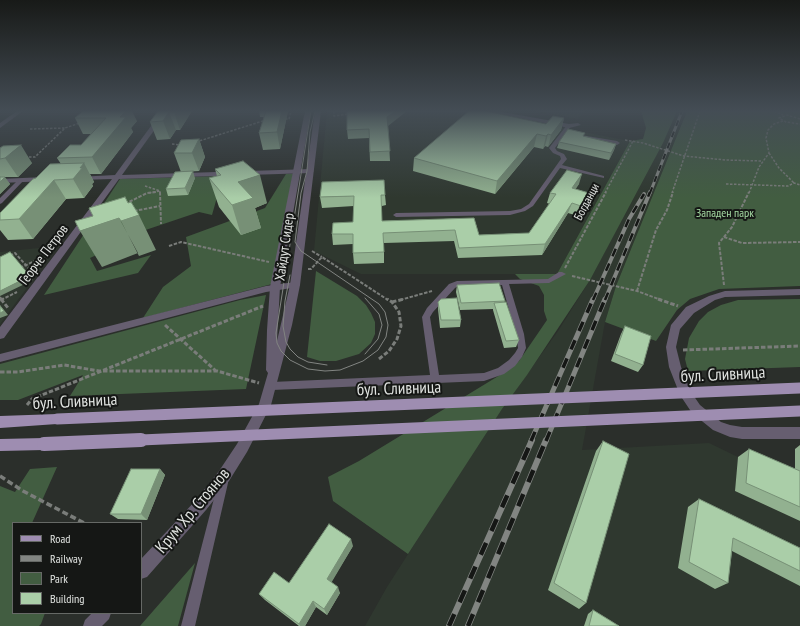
<!DOCTYPE html>
<meta charset="utf-8">
<style>
body{margin:0}
#map{position:relative;width:800px;height:626px;overflow:hidden;background:#2b2f2b;font-family:"PT Sans Narrow",sans-serif}
canvas{display:block}
.legend{position:absolute;left:12px;top:522px;width:130px;height:92px;box-sizing:border-box;background:#151715;border:1px solid #666966;margin:0;padding:5px 7px;list-style:none;font-size:12px;color:#e0e3e0}
.legend li{display:flex;align-items:center;gap:8px;height:20px}
.legend b{width:20px;border:1px solid #666966}
</style>
<div id="map">
<canvas width="800" height="626"></canvas>
<ul class="legend">
<li><b style="height:5px;background:#9e8db1"></b>Road</li>
<li><b style="height:5px;background:#828582"></b>Railway</li>
<li><b style="height:11px;background:#425d41"></b>Park</li>
<li><b style="height:11px;background:#aacea8"></b>Building</li>
</ul>
</div>
<script>
const context = document.querySelector('canvas').getContext('2d');
context.lineJoin = 'round';
function paint(path, color) { context.fillStyle = color; context.fill(path, 'evenodd'); }
const shape = rows => new Path2D(rows.map(r => 'M' + r).join(''));
function trace(path, color, width, dash) { context.strokeStyle = color; context.lineWidth = width; context.lineCap = dash ? 'butt' : 'round'; context.setLineDash(dash || []); context.stroke(path); }
function write(font, color, halo, rows, align = 'center') {
  context.font = font + ' "PT Sans Narrow",sans-serif'; context.lineWidth = 4; context.setLineDash([]); context.textBaseline = 'middle'; context.strokeStyle = halo; context.fillStyle = color; for (const [text, x, y, turn = 0] of rows) {
    context.save(); context.translate(x, y); context.rotate((+turn || 0) * Math.PI / 180); context.textAlign = isNaN(turn) ? turn : align; if (halo) context.strokeText(text, 0, 0); context.fillText(text, 0, 0); context.restore();
  }
}
paint(shape([
 [327,111,475,111,630,141,557,274,361,274,314,251],
 [536,111,584,111,578,119],
 [677,111,687,111,616,286,605,322,582,450,709,443,738,457,735,491,800,521,800,626,365,626,387,587,458,476,502,409,558,331,590,280],
 [58,246,0,324,0,252]
]), '#2f382f');
paint(shape([
 [641,111,677,111,663,143,590,280,527,375,502,409,408,554,333,501,328,477,359,461,500,375,519,361,547,320,544,311,544,295,539,286,520,279,515,274,557,274,630,141,643,139,646,128],
 [687,111,800,111,800,286,719,289,690,299,677,310,656,341,605,322,616,286],
 [286,174,293,174,272,284,143,318,163,287,191,266,186,237,265,208],
 [223,176,212,215,199,212,101,245,103,252,90,258,97,271,151,255,138,273,44,295,120,179],
 [316,271,357,296,366,305,371,313,375,322,375,334,371,343,359,354,336,361,320,361,307,357],
 [266,295,246,389,70,396,83,375,18,400,0,400,0,364,240,300],
 [800,299,800,367,688,371,685,359,689,338,699,321,708,312,721,305,738,300],
 [57,467,32,523,13,523,13,613,45,613,41,624,39,626,0,626,0,486,15,492,30,469],
 [195,563,178,626,140,626]
]), '#425d41');
trace(shape([
 [334,111,334,116,349,114],
 [774,111,783,115],
 [285,119,289,119,291,111],
 [800,119,787,115,779,118,786,122,800,124],
 [30,129,65,128],
 [625,140,643,143,684,156,726,160,762,161],
 [196,142,266,120],
 [172,144,182,145],
 [769,153,779,168,794,183],
 [25,157,35,157,65,128,80,123],
 [726,184,788,186,794,183,800,185],
 [145,186,160,191,160,193],
 [149,193,160,191],
 [605,193,633,141],
 [672,193,700,111],
 [749,193,759,167,769,153,766,138,768,130,774,124,783,121]
]), '#7a7d7a', 1.5, [2.5, 1.5]);
trace(shape([
 [160,192,161,224],
 [125,204,147,193,156,192],
 [134,211,160,206],
 [724,237,742,243,800,242],
 [169,246,181,242,269,262],
 [312,251,322,257],
 [10,256,15,253,33,273],
 [20,268,43,257],
 [565,268,606,192],
 [308,269,311,269,322,257,388,300],
 [572,276,637,291,661,300],
 [724,285,719,243,732,227,749,192],
 [637,291,656,230,667,210,673,192],
 [0,297,2,300],
 [1,300,17,292],
 [400,300,432,291]
]), '#7a7d7a', 2, [3.5, 1.5]);
trace(shape([
 [1,299,8,308],
 [658,299,678,306],
 [0,300,3,299],
 [392,302,404,299],
 [165,325,216,371],
 [683,350,800,346],
 [379,359,389,351,397,339,401,326,399,312,392,302,387,299],
 [0,372,18,372,64,365,99,371,217,371,259,383],
 [27,405,32,399,263,306]
]), '#7a7d7a', 3, [4.5, 2]);
trace(shape([
 [0,476,23,491,84,523]
]), '#7a7d7a', 3.5, [6, 3]);
paint(shape([
 [567,125,571,126,555,148,557,151,564,154,567,159,562,165,604,176,604,178,560,168,533,206,525,211,510,215,396,217,393,215,396,213,510,211,521,209,529,204,561,159,560,156,553,153,549,148,567,125],
 [575,134,617,141,620,143,617,145,577,136,575,135,575,134],
 [19,179,24,180,2,203,0,204,0,198,19,179],
 [559,272,562,272,566,274,549,283,509,284,524,334,526,348,522,357,515,366,504,374,484,381,272,390,269,389,267,386,269,383,272,382,430,375,422,317,427,308,449,284,457,281,548,279,559,272],
 [502,285,516,334,518,348,515,353,509,360,498,368,484,373,439,375,430,317,433,312,455,288,458,286,502,285],
 [223,478,227,479,228,483,195,626,181,626,218,483,219,479,223,478]
]), '#665e70');
paint(shape([
 [17,111,23,111,0,128,0,123,17,111],
 [162,111,168,111,122,175,311,169,314,171,311,173,119,179,4,338,0,339,0,327,112,179,79,180,77,179,77,177,115,175,162,111],
 [486,111,497,111,569,124,578,123,581,125,569,128,486,111],
 [45,177,48,177,48,181,0,183,0,179,45,177],
 [295,282,300,285,298,287,266,292,0,362,0,354,266,286,295,282],
 [800,289,800,295,725,297,715,300,694,313,680,329,676,347,681,367,691,392,700,405,721,422,730,425,742,427,800,427,800,439,742,439,730,437,713,430,692,413,680,395,669,367,666,347,671,325,686,307,709,296,725,291,800,289]
]), '#665e70');
paint(shape([
 [305,111,311,111,280,287,277,341,290,285,315,111,321,111,300,285,292,325,271,405,247,452,229,481,206,510,147,577,141,579,141,559,196,500,219,471,237,444,259,404,268,373,266,370,267,330,270,287,305,111],
 [92,613,111,613,109,619,102,626,83,626,85,620,92,613]
]), '#665e70');
paint(shape([
 [57,414,61,415,63,419,61,423,57,424,0,428,0,416,57,414],
 [44,438,49,440,50,444,49,448,44,450,0,451,0,439,44,438]
]), '#9e8db1');
trace(shape([
 [311,111,276,333,277,343,281,351,290,360,308,369,325,371,340,370,363,361,378,350,386,337,388,325,385,312,379,304,301,251,295,242,301,193,307,171,310,132,315,111],
 [290,275,285,301,283,326,286,342,290,349,298,357,308,362,327,365],
 [365,298,379,314,382,325,378,339,365,354]
]), '#828582', 1);
const railFar3 = shape([
 [650,193,682,111]
]);
const railFar2 = shape([
 [593,300,629,219,644,194],
 [605,300,650,192]
]);
const railFar1 = shape([
 [531,441,593,299],
 [546,441,605,299]
]);
const rail = shape([
 [449,626,532,440],
 [468,626,546,440]
]);
trace(railFar3, '#828582', 3);
trace(railFar2, '#828582', 4);
trace(railFar1, '#828582', 5);
trace(rail, '#828582', 6);
trace(railFar3, '#151715', 2, [6]);
trace(railFar2, '#151715', 2.5, [8]);
trace(railFar1, '#151715', 3.5, [10]);
trace(rail, '#151715', 4.5, [13]);
trace(shape([
 [57,419,800,388],
 [118,441,800,411]
]), '#9e8db1', 11);
trace(shape([
 [44,444,141,440]
]), '#9e8db1', 14);
paint(shape([
 [83,111,137,121,131,128,133,132,101,174,90,174,94,182,92,184,93,186,84,198,66,199,33,239,8,240,0,230,0,213,36,178,61,164,57,158,81,145,91,134,83,134,75,118],
 [158,111,192,111,180,130,176,130,170,139,157,140,150,122],
 [259,111,288,111,280,149,263,150,259,133,264,117,260,117],
 [564,118,561,130,548,147,545,146,543,149,534,147,495,194,413,171,414,158,546,124],
 [388,126,390,161,370,161,369,138,348,139,347,130],
 [584,136,616,144,614,150,609,160,557,148,559,142],
 [199,139,205,157,199,171,181,172,174,153],
 [0,148,32,163,18,177,4,177,10,184,0,194],
 [215,169,267,203,255,208,261,228,241,235,219,207,209,178,217,176],
 [195,178,188,195,168,196,166,189],
 [579,184,575,189,589,193,585,203,578,216,568,213,542,255,458,258,454,241,384,243,384,263,354,264,353,253,353,244,333,245,332,234,353,222,354,206,322,208,320,197,385,195,386,205,382,206,382,221,474,218,479,235,529,233,550,204,547,203,550,193],
 [457,285,505,301,504,302,519,340,516,347,504,348,493,310,493,309,460,310,456,292],
 [438,302,461,320,460,327,440,328,438,309],
 [625,326,643,365,638,372,611,361,621,334],
 [603,441,586,603,579,609,548,590,596,451],
 [800,445,800,521,735,491,738,457,749,449,795,469,795,449],
 [160,469,165,475,147,520,118,519,110,514],
 [699,499,800,548,800,586,732,551,728,583,715,589,678,568,688,507],
 [353,546,331,582,340,593,327,615,316,607,305,626,299,626,265,600,259,594,289,583],
 [593,610,619,626,584,626,588,614]
]), '#92b190');
paint(shape([
 [126,111,132,111,137,121,131,128,133,132,101,174,92,157,120,117],
 [175,111,192,111,180,130,174,112],
 [282,111,288,111,280,149,277,132],
 [396,111,407,111,388,126,387,117],
 [169,112,176,130,170,139,163,121],
 [564,118,561,130,548,147,551,135],
 [537,134,534,147,495,194,497,181],
 [548,134,545,146,543,149,546,136],
 [199,139,205,157,199,171,192,153],
 [616,144,614,150,609,160,611,153],
 [21,145,32,163,18,177,5,158],
 [84,163,94,182,92,184,93,186,84,198,73,179,80,168],
 [193,171,195,178,188,195,185,188],
 [582,174,579,184,569,199,572,188],
 [260,175,267,203,255,208,261,228,241,235,232,205,238,182],
 [5,177,10,184,0,194,0,182],
 [54,180,66,199,33,239,19,219],
 [589,193,585,203,578,216,581,206],
 [572,203,568,213,542,255,545,244],
 [139,215,156,250,139,256,121,221],
 [119,218,138,253,102,267,80,231],
 [30,276,33,280,0,296,0,291],
 [0,305,8,315,0,318],
 [160,469,165,475,147,520,141,514],
 [351,539,353,546,330,585,327,579],
 [338,587,340,593,327,615,324,609],
 [313,601,316,607,305,626,300,626,299,624]
]), '#779076');
const building = shape([
 [83,111,126,111,120,117,126,117,92,157,57,158,70,145,81,145,106,118,75,118,83,111],
 [158,111,175,111,174,112,169,112,163,121,150,122,158,111],
 [266,111,282,111,277,132,259,133,266,111],
 [347,111,396,111,387,117,390,151,370,152,369,129,347,130,347,111],
 [469,111,486,111,546,124,553,116,564,118,551,135,548,134,546,136,537,134,497,181,414,158,469,111],
 [568,129,585,133,583,136,616,144,611,153,559,142,568,129],
 [199,139,192,153,174,153,181,140,199,139],
 [21,145,5,158,0,159,0,148,3,146,21,145],
 [243,161,260,175,238,182,253,198,232,205,209,178,221,175,215,169,243,161],
 [84,163,80,168,83,167,73,179,54,180,19,219,0,220,0,213,33,179,36,178,50,164,84,163],
 [567,170,582,174,572,188,589,193,581,206,572,203,545,244,459,248,455,230,383,233,384,252,353,253,353,234,332,234,333,223,353,222,354,196,320,197,322,182,384,180,385,195,381,195,382,221,474,218,479,235,529,233,556,194,550,193,567,170],
 [193,171,185,188,166,189,175,172,193,171],
 [0,177,5,177,0,182,0,177],
 [125,197,128,203,131,202,139,215,121,221,119,218,80,231,75,221,93,216,89,208,125,197],
 [10,252,30,276,0,291,0,257,10,252],
 [499,283,505,301,461,303,457,285,499,283],
 [457,298,461,320,441,320,438,302,441,299,457,298],
 [506,302,519,340,506,341,494,303,506,302],
 [0,306,4,311,0,313,0,306],
 [625,326,651,336,643,365,615,354,625,326],
 [603,441,629,454,586,603,554,583,603,441],
 [749,449,800,471,800,507,746,483,749,449],
 [131,469,160,469,141,514,110,514,131,469],
 [699,499,800,548,800,571,733,538,728,583,689,562,699,499],
 [329,524,351,539,327,579,338,587,324,609,313,601,299,624,259,594,274,572,289,583,329,524],
 [593,610,619,626,589,626,593,610]
]);
paint(building, '#aacea8');
trace(building, '#779076', 1);
const sky = context.createLinearGradient(0, 0, 0, 198);
sky.addColorStop(0, '#181a18');
sky.addColorStop(0.56, '#444d55');
sky.addColorStop(1, '#444d5500');
context.fillStyle = sky;
context.fillRect(0, 0, 800, 198);
write('12px', '#e0e3e0', '#151715', [
 ["Богданци",587,202,-62]
]);
write('12px', '#a5dba3', '#151715', [
 ["Западен парк",725,214]
]);
write('14px', '#e0e3e0', '#151715', [
 ["Хайдут Сидер",285,247,-82],
 ["Георче Петров",44,255,-53]
]);
write('17px', '#e0e3e0', '#151715', [
 ["бул. Сливница",723,375,-3],
 ["бул. Сливница",399,389,-2],
 ["бул. Сливница",75,402,-3],
 ["Крум Хр. Стоянов",193,511,-50]
]);
</script>
